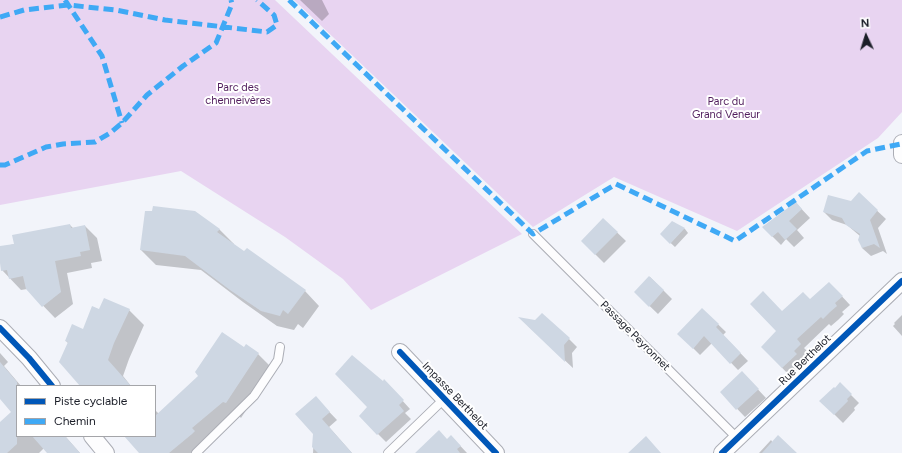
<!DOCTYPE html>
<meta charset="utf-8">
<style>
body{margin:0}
#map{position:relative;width:902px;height:453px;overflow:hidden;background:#f2f4fa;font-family:Figtree,sans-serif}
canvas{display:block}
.legend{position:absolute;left:16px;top:385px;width:140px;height:52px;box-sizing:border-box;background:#fff;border:1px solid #a4a5a9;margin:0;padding:5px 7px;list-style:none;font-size:12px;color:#1b1e28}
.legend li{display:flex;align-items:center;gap:8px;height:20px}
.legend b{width:20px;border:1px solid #a4a5a9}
.north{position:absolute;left:846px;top:16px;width:40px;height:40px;-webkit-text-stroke:3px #fff;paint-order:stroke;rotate:356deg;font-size:11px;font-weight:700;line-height:16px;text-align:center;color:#1b1e28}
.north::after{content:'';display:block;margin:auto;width:14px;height:18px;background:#1b1e28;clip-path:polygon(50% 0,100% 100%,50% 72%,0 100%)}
</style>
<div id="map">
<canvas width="902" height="453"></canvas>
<ul class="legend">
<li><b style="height:5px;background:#0057b8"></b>Piste cyclable</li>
<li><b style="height:5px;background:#3fa9f5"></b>Chemin</li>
</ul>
<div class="north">N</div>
</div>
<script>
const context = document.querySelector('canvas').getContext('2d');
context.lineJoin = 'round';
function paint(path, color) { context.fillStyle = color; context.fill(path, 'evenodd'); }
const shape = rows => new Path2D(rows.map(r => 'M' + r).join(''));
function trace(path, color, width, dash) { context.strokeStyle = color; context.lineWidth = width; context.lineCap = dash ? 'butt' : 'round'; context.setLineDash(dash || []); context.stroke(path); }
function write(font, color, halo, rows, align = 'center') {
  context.font = font + ' Figtree,sans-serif'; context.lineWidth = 4; context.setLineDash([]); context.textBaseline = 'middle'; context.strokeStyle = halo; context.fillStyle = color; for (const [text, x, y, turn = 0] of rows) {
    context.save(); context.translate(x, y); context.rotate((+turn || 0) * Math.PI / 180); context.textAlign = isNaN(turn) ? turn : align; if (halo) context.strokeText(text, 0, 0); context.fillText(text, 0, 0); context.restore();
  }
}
paint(shape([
 [0,0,275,0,522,234,371,310,343,279,285,237,181,171,0,205],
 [294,0,902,0,902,112,878,138,737,231,614,177,533,227]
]), '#e8d4f1');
paint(shape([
 [300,0,322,0,329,14,322,21],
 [859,194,886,219,878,228,887,254,883,251,871,256,862,248,860,236,847,225,832,220,824,212,851,202],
 [796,203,810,218,797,230,804,238,794,247,786,239,781,245,763,227],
 [603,219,626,241,604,263,582,241],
 [673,222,685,229,688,233,675,247,661,234],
 [70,225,73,228,85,226,97,238,102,261,91,263,92,268,67,273,73,304,55,318,27,289,21,290,2,270,0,257,0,247,15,244],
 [219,229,234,244,233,245,305,291,319,306,303,328,298,324,294,330,277,326,243,302,201,270,156,265,141,250],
 [650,277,672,299,658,314,635,292],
 [837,291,850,305,842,312,844,314,838,320,831,326,829,324,804,348,808,352,801,359,804,362,790,376,762,347,778,331,782,312],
 [702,309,726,332,723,335,748,361,738,370,712,343,700,355,679,334],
 [99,310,129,310,144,325,129,359,123,376,131,386,82,386,68,343,66,341,83,330],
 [902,315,902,336,893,326,895,324,894,323],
 [528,326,569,339,577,347,572,353,573,368],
 [246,346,258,354,273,369,241,418,239,416,207,444,209,446,201,453,140,453,126,436,155,436,155,410,159,414],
 [0,353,8,362,4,366,21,386,17,386,17,436,65,436,80,453,48,453,44,448,39,453,0,453,0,423,13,412,0,398],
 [750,381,766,398,745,417,721,392],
 [840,384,859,403,854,408,855,410,843,423,821,401],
 [391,388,410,409,405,413,411,419,386,442,360,416],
 [316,398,337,420,329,427,352,453,313,453],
 [451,436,467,453,416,453,447,440],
 [771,440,773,443,795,453,759,453]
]), '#0003');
paint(shape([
 [859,192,878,210,870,220,880,248,874,244,862,248,858,240,860,234,846,225,842,218,823,212,828,195,851,201],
 [796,202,802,209,789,221,797,229,785,240,778,232,772,237,762,227],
 [153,206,195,211,220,229,217,232,244,251,247,248,306,290,288,314,283,310,280,316,261,311,230,290,185,256,140,250,145,211,152,211],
 [603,218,618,232,595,255,581,241],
 [672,221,685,228,670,244,660,234],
 [70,224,71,228,85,225,90,250,80,252,81,256,55,261,61,292,42,307,26,289,23,276,9,279,7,270,1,271,0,263,0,246,14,244,12,235],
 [649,276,664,290,649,307,634,292],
 [829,282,843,296,835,303,837,306,830,312,823,319,821,317,797,339,801,344,794,351,797,354,782,368,761,347,776,331,750,304,763,291,782,311,803,292,810,299],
 [104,298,130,309,114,343,108,360,131,386,80,386,59,362,68,342,65,341,72,324,83,329,92,306,99,309],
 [702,308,719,324,716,327,741,353,730,364,704,336,693,349,677,334],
 [542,313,570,338,564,345,565,362,518,317,535,320],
 [222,332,244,347,246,344,259,353,226,403,223,402,192,428,195,431,192,434,169,453,139,453,124,436,155,436,155,416,198,376,195,372],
 [352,355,383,381,384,379,404,400,399,405,404,411,377,435,359,416,367,407,335,374],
 [0,362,17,382,17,444,7,453,0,453,0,422,11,412,0,399],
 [742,371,759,389,736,410,720,392],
 [840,382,852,394,847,399,848,401,834,415,819,401,834,387,835,388],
 [316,396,330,412,322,419,352,453,318,453,312,447,313,434,295,414],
 [439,430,447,439,451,435,461,446,457,449,460,453,415,453],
 [778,435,797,453,762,453],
 [32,436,65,436,80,453,47,453],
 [646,436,661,453,628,453]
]), '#ced7e3');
const service = shape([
 [533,234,737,438],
 [196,453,254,396,278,360,280,347],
 [388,453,444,399]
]);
const minor = shape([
 [902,143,902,155],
 [0,328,29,358,52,386],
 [400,352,496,453],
 [92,436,106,453],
 [722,453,902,281]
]);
trace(service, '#abadb5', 10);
trace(minor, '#abadb5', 18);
trace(service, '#fdfdfe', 8);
trace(minor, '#fdfdfe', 16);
trace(shape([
 [65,0,102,56,122,123],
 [289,0,533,234,616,184,735,241,867,151,901,144],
 [0,17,24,10,68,5,116,10,165,20,267,32,277,25,274,15,257,0],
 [0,165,5,165,46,147,63,144,95,142,110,133,122,123,147,95,183,66,216,43,232,4,231,0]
]), '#3fa9f5', 5, [10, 5]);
trace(shape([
 [0,328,29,358,52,386],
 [400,352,496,453],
 [722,453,902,281]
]), '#0057b8', 6);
write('11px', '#511e5d', '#fff', [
 ["Parc des",238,88],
 ["chenneivères",238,101],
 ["Parc du",726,102],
 ["Grand Veneur",726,115]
]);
write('11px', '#1b1e28', '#fff', [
 ["Passage Peyronnet",635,336,45],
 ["Rue Berthelot",805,360,-44],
 ["Impasse Berthelot",455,396,46]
]);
</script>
